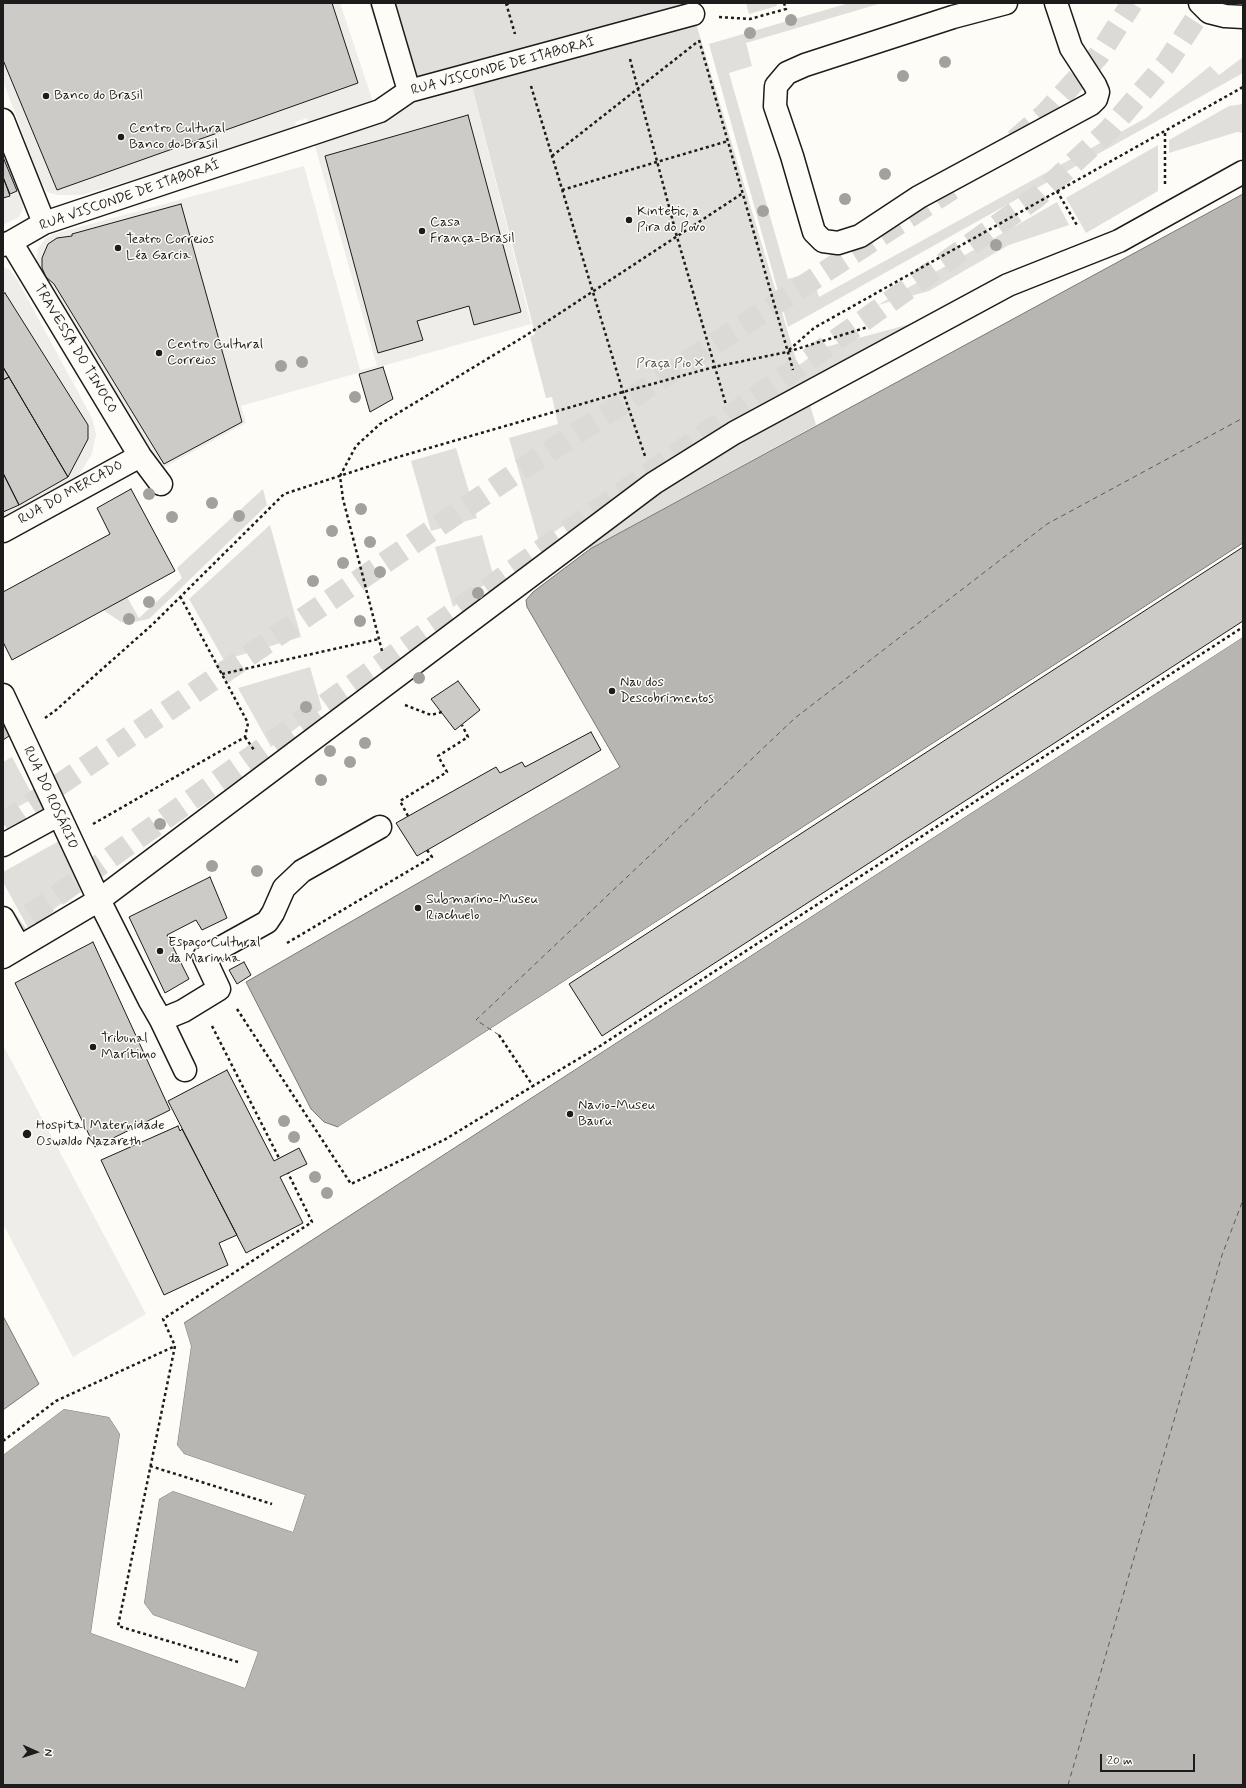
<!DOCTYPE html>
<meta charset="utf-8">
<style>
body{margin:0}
#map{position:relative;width:1246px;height:1788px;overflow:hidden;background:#fdfcf7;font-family:Mynerve,sans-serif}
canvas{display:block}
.frame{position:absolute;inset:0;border:4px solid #1c1c1c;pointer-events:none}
.north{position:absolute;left:16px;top:1732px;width:40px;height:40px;-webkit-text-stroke:3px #fdfcf7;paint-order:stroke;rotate:93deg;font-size:11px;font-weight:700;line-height:16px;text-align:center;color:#1c1c1c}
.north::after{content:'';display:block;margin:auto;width:14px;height:18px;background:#1c1c1c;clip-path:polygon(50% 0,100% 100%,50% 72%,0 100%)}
.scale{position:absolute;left:1100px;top:1754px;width:95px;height:18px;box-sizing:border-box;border:2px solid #1c1c1c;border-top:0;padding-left:5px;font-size:12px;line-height:14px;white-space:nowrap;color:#1c1c1c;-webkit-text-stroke:3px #fdfcf7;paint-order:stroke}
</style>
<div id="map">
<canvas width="1246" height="1788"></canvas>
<div class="frame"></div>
<div class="north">N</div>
<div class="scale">20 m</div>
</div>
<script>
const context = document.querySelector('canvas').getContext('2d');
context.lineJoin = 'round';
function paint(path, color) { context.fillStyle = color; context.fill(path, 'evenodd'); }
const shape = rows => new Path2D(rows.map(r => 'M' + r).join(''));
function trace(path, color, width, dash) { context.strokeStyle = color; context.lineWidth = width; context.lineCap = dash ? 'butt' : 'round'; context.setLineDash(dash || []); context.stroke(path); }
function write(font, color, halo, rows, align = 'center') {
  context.font = font + ' Mynerve,sans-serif'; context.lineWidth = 3; context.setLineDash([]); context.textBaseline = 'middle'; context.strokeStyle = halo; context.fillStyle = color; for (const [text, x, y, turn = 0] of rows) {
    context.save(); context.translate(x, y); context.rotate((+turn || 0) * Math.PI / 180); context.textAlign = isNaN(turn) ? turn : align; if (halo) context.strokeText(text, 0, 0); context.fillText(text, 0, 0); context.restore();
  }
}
paint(shape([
 [3,3,340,3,377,114,403,105,472,86,531,324,241,406,246,423,161,469,36,264,38,248,46,238,54,234,304,166,360,370,377,366,307,118,295,122,297,130,82,195,58,195,47,192,41,182,3,81],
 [3,152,23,202,23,209,19,217,3,225],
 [3,267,10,270,18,281,92,418,96,434,92,454,75,481,3,517],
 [3,1045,146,1314,73,1357,3,1224]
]), '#eeede9');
paint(shape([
 [369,3,690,3,798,366,822,348,921,321,805,388,816,425,590,549,581,514,539,542,509,438,558,424,552,397,546,398,530,337,535,334,472,86,403,105],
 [746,3,776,3,777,6,749,14],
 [849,3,882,3,746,43,752,66,729,73,788,279,811,272,819,297,1146,118,1210,66,1219,75,1243,57,1243,73,788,327,709,44],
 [1243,104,1243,133,1237,132,1169,153,1169,140,1229,106],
 [1158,145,1158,191,1086,233,1066,198],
 [1057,202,1069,225,1009,245,929,291,878,305],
 [456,448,477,518,431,531,411,461],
 [263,489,267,505,149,619,129,623,121,622,103,610,127,597,139,618,182,578,177,568],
 [270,525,301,637,224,660,189,599],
 [482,535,494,578,453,607,435,547],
 [310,667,322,709,271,747,238,688],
 [12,757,34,798,3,815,3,762],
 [59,841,84,887,28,928,3,882,3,872]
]), '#e0dfdb');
const water = shape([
 [1243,194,1243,543,338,1127,324,1122,311,1109,246,982,620,767,527,607,526,600,533,592,590,549,1243,194],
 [1243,637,1243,1785,3,1785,3,1455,64,1409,109,1417,120,1434,91,1633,245,1688,258,1652,153,1615,144,1603,159,1499,173,1491,293,1532,305,1495,184,1454,177,1445,191,1346,184,1323,1243,637],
 [3,1316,39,1384,3,1410,3,1316]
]);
paint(water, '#b7b6b2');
trace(water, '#797876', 1);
paint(shape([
 [1243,544,1243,546,339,1129,338,1127],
 [1243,635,1243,637,368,1203,367,1202],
 [182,1323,184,1323,191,1346,177,1445,184,1454,305,1495,293,1532,173,1491,159,1499,144,1603,153,1615,258,1652,245,1688,91,1633,120,1434,109,1417,64,1409,3,1455,3,1452,63,1407,110,1415,122,1434,93,1632,244,1685,256,1653,152,1617,142,1604,157,1498,173,1489,292,1529,302,1496,183,1456,176,1446,189,1346]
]), '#fdfcf7');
trace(shape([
 [499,1035,476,1020,795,718,1047,524,1243,418],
 [1068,1785,1222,1255,1243,1200]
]), '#5a5a58', 1, [5, 4]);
const building = shape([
 [3,3,332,3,358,83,57,190,3,60,3,3],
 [468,115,521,312,474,325,469,306,417,321,423,340,378,353,325,156,468,115],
 [3,157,17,191,10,194,3,177,3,157],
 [3,177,10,196,3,198,3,177],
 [181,204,242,422,164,464,54,284,46,277,42,268,42,258,48,244,57,238,72,236,72,234,181,204],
 [5,293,88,425,88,439,68,477,3,367,3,294,5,293],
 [3,367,9,377,3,380,3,367],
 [383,367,393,399,370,412,359,374,383,367],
 [9,377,68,477,19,505,3,473,3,380,9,377],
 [3,473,19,505,3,512,3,473],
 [131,489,175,571,12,660,3,642,3,592,110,534,97,508,131,489],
 [1243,547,1243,621,602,1036,569,984,1243,547],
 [458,681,480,710,455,730,431,699,458,681],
 [3,713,12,734,3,740,3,713],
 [591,732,601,750,417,856,396,823,496,767,500,773,522,762,525,767,591,732],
 [210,877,227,918,202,930,196,920,167,935,189,979,165,993,129,917,210,877],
 [93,942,170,1110,95,1147,15,983,93,942],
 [244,962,251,975,237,984,229,970,244,962],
 [227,1070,274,1161,299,1148,307,1164,280,1177,303,1223,246,1253,168,1101,227,1070],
 [178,1126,180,1131,182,1129,237,1235,219,1243,228,1265,164,1295,101,1160,178,1126]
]);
paint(building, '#cccbc8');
trace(building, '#1c1c1c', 1);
trace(shape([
 [1015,140,1045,114,1099,55,1132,3],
 [3,823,519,471,952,189],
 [3,934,1038,196,1109,130,1166,64,1206,3]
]), '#dbdad6', 22, [22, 11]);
const minor = shape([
 [383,3,409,91],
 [1006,3,953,17,805,65,787,73,776,86,775,106,792,156,814,232,823,241,838,243,860,236,919,197,1091,104,1096,99,1098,92,1095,85,1071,48,1056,3],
 [1200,3,1209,12,1225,16,1243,17],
 [3,120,44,223],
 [11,242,140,456,161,484],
 [3,245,11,242,44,223,380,111,409,91,693,14],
 [3,531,140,456],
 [3,695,99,900,150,1001,161,1020,183,1011,219,989,204,957,267,922,273,913,284,888,302,871,380,827],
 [3,845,58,815],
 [3,918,17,943,3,951],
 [3,957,99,900,654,483,734,433,1008,285,1119,241,1243,172],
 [161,1020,185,1070]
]);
trace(minor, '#1c1c1c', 25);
trace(shape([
 [506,3,515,34],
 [506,4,512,3],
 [719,17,750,19,786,9,784,3],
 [699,40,793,370],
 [630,59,677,237,726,405],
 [531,86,623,392,645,456],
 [552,156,696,43],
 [1165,184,1165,131],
 [562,190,728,141],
 [1057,191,1078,227],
 [789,350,814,328,1243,87],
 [382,651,343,499,340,476,356,446,380,424,525,336,743,193],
 [222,674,379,639],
 [405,705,431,715,442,712],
 [45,718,56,710,153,624,284,494,398,457,623,392,714,367,787,352,868,327],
 [245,737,254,750],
 [408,816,400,801,447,772,438,756,468,737,462,725],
 [93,824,245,737,248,723,180,596],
 [287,943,432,857,427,850],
 [237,1009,351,1184,444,1140,533,1086],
 [212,1026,279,1158],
 [499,1035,533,1086,600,1046,1243,627],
 [3,1441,56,1401,175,1346],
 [150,1466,272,1504],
 [238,1662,118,1626,175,1346,163,1319,312,1222,288,1173]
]), '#1c1c1c', 2.5, [3, 3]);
trace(minor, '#fdfcf7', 22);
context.fillStyle = '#a2a19e';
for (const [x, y] of [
 [791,20],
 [750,33],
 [945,62],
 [903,76],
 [885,174],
 [845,199],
 [763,211],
 [996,245],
 [302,362],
 [281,366],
 [355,397],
 [149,494],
 [212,503],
 [361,509],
 [239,516],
 [172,517],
 [332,531],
 [370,542],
 [343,563],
 [380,572],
 [313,581],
 [478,593],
 [149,602],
 [129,619],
 [360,621],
 [419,678],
 [306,707],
 [365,743],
 [330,751],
 [350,762],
 [321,780],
 [160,824],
 [212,866],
 [257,871],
 [284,1121],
 [294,1137],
 [315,1177],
 [327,1193]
]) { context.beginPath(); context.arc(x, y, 6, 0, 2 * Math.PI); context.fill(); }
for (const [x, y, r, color] of [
 [46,96,4,"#1c1c1c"],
 [121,137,4,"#1c1c1c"],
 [629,220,4,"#1c1c1c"],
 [422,231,4,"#1c1c1c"],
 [118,248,4,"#1c1c1c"],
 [159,353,4,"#1c1c1c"],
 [612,691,4,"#1c1c1c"],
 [418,908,4,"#1c1c1c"],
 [160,951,4,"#1c1c1c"],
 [93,1047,4,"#1c1c1c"],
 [570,1114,4,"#1c1c1c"],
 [27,1134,5,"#1c1c1c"]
]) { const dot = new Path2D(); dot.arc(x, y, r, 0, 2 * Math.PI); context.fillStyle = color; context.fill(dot); trace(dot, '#fdfcf7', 1.5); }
write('14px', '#1c1c1c', '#fdfcf7', [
 ["RUA VISCONDE DE ITABORAÍ",503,67,-15],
 ["RUA VISCONDE DE ITABORAÍ",130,196,-19],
 ["TRAVESSA DO TINOCO",75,349,59],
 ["RUA DO MERCADO",71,493,-29],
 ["RUA DO ROSÁRIO",50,798,65]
]);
write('14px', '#1c1c1c', '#fdfcf7', [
 ["Banco do Brasil",54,96],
 ["Centro Cultural",129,129],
 ["Banco do Brasil",129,145],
 ["Kintetic, a",637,212],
 ["Pira do Povo",637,228],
 ["Casa",430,223],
 ["França-Brasil",430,239],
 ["Teatro Correios",126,240],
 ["Léa Garcia",126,256],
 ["Centro Cultural",167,345],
 ["Correios",167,361],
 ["Nau dos",620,683],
 ["Descobrimentos",620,699],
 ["Submarino-Museu",426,900],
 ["Riachuelo",426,916],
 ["Espaço Cultural",168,943],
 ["da Marinha",168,959],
 ["Tribunal",101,1039],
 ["Marítimo",101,1055],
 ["Navio-Museu",578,1106],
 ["Bauru",578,1122],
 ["Hospital Maternidade",36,1126],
 ["Oswaldo Nazareth",36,1142]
], 'left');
write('14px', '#575655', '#fdfcf7', [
 ["Praça Pio X",670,364]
]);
</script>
